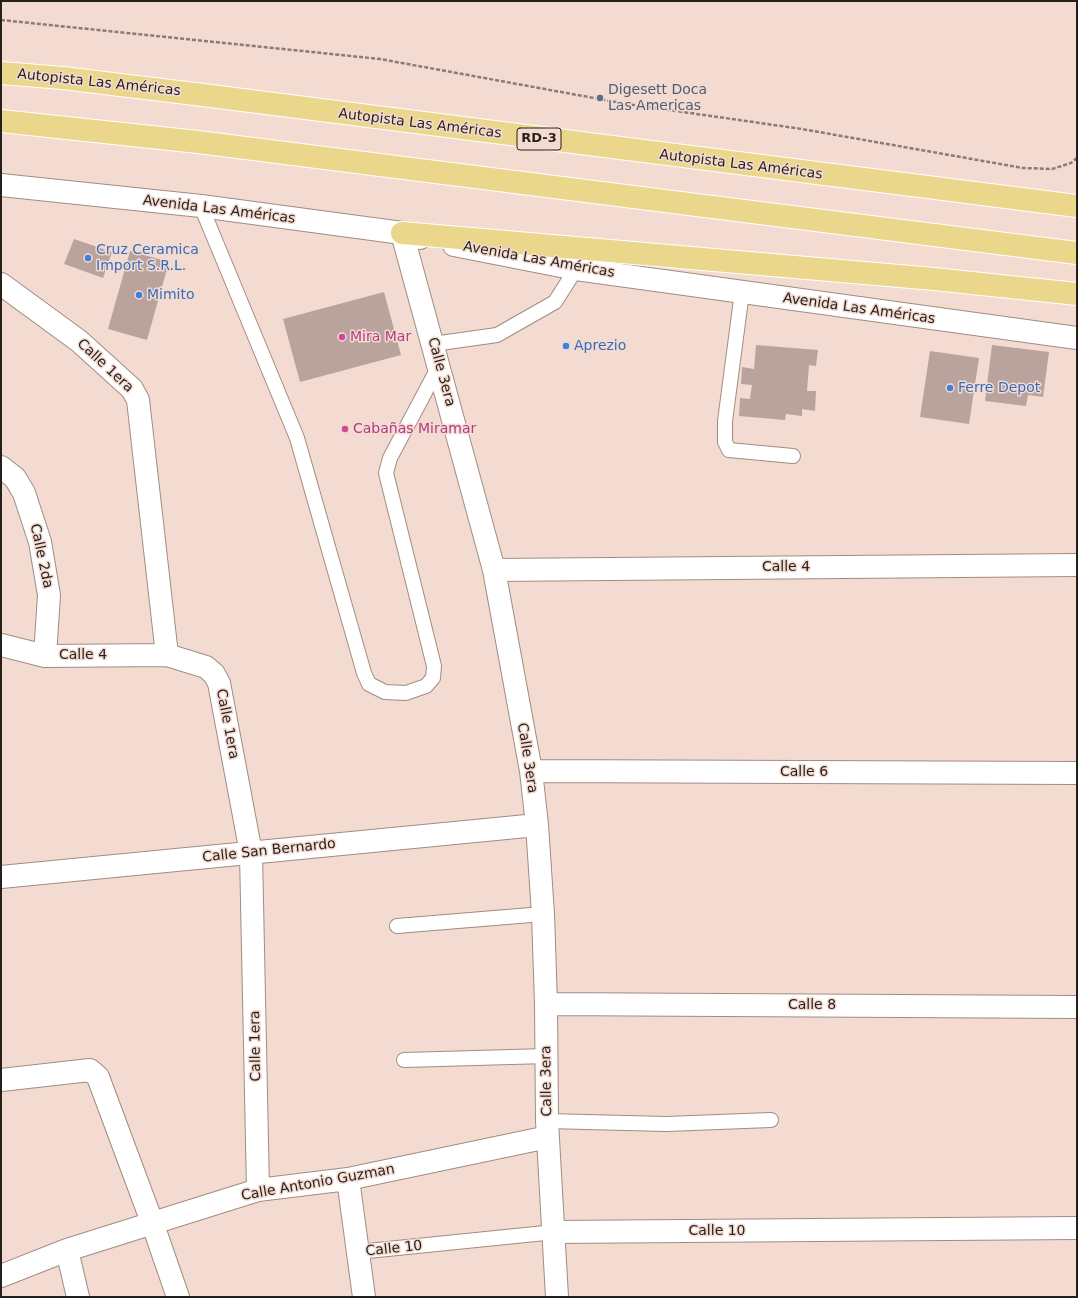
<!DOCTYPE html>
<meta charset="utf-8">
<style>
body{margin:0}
#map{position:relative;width:1078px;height:1298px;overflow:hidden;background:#f3dbd1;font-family:"DejaVu Sans",sans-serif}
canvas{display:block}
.frame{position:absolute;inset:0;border:2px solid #271f1b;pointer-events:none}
</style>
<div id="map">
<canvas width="1078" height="1298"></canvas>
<div class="frame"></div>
</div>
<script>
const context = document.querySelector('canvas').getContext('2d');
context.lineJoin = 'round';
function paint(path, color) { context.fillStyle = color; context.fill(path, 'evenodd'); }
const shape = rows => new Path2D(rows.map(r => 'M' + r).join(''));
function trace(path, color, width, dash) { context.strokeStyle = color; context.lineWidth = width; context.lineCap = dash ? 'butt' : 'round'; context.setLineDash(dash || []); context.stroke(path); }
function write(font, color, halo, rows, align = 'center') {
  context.font = font + ' "DejaVu Sans",sans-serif'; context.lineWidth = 3; context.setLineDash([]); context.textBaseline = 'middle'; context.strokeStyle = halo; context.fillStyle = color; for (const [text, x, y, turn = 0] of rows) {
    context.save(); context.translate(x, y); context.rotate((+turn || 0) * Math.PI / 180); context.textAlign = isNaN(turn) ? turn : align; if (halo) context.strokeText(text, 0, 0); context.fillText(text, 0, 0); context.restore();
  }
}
paint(shape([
 [74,239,112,252,103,278,64,264],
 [130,251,169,262,147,340,108,329],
 [384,292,401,355,300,382,283,319],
 [756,345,818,350,816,366,809,365,807,391,816,391,815,411,802,409,802,416,786,414,785,420,739,416,740,398,750,399,752,385,741,384,742,367,754,369],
 [992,345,1049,352,1043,397,1028,395,1026,406,985,401],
 [930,351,979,358,969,424,920,417]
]), '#bba39d');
const service = shape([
 [201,206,297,438,364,673,369,684,385,692,406,693,426,686,433,678,434,666,386,473,390,458,439,366],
 [742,292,725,421,725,442,729,450,793,456],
 [433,344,497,335,555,302,576,269],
 [397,926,543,914],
 [404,1060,547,1056],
 [547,1121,666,1124,771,1120],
 [358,1252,555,1232]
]);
const minor = shape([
 [402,233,494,570,531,771,537,825,543,914,546,1004,547,1121,557,1297],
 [1,284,79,341,132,389,138,400,167,655,206,667,214,674,219,683,251,853,258,1190],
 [1,467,15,478,24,493,40,542,49,595,45,656],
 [494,570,1077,565],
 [1,645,45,656,167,655],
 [531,771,1077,773],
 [1,877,537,825],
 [546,1004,1077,1007],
 [1,1080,90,1070,98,1077,152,1222,178,1297],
 [348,1179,364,1297],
 [555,1232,1077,1228],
 [67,1250,78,1297],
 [1,1276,67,1250,258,1190,348,1179,548,1137]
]);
const secondary = shape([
 [1,185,201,206,402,233,420,238],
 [454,245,576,269,1077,338]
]);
const motorway = shape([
 [1,73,63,78,203,95,1077,206],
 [1,121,198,142,1077,253],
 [402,233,934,279,1077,294]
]);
trace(service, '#a18c82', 16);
trace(minor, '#a18c82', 24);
trace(secondary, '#a18c82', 24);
trace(motorway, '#fff', 24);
trace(shape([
 [1,20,380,59,627,104,802,129,1023,168,1052,169,1071,163,1077,158]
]), '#8b7b74', 2.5, [4, 2]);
trace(service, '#fff', 14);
trace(minor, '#fff', 22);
trace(secondary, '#fff', 22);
trace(motorway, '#ebd78b', 22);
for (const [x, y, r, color] of [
 [600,98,4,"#5c6f8a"],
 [88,258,4,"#3f7fe0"],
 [139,295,4,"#3f7fe0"],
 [342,337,4,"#d1479c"],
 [566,346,4,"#3f7fe0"],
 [950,388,4,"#3f7fe0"],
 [345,429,4,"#d1479c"]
]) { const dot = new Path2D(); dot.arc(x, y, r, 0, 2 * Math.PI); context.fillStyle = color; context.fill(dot); trace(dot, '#f3dbd1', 1.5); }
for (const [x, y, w] of [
 [539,139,44]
]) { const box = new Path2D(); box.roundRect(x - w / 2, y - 11, w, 22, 3); context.fillStyle = '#f3dbd1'; context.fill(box); trace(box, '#271f1b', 1); }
write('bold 13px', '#271f1b', null, [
 ["RD-3",539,139]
]);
write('14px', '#271f1b', '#f3dbd1', [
 ["Autopista Las Américas",99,83,6],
 ["Autopista Las Américas",420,124,7],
 ["Autopista Las Américas",741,165,7],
 ["Avenida Las Américas",219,210,7],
 ["Avenida Las Américas",539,260,10],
 ["Avenida Las Américas",859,309,8],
 ["Calle 1era",105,366,43],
 ["Calle 3era",441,372,75],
 ["Calle 2da",41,556,78],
 ["Calle 4",786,567],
 ["Calle 4",83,655],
 ["Calle 1era",227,724,79],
 ["Calle 3era",527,758,81],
 ["Calle 6",804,772],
 ["Calle San Bernardo",269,851,-6],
 ["Calle 8",812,1005],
 ["Calle 1era",256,1046,-91],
 ["Calle 3era",547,1081,-91],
 ["Calle Antonio Guzman",318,1183,-10],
 ["Calle 10",717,1231],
 ["Calle 10",394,1249,-6]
]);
write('14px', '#4e5e75', '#f3dbd1', [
 ["Digesett Doca",608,90],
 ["Las Americas",608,106]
], 'left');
write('14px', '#366cbe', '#f3dbd1', [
 ["Cruz Ceramica",96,250],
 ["Import S.R.L.",96,266],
 ["Mimito",147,295],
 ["Aprezio",574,346],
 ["Ferre Depot",958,388]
], 'left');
write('14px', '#b23c85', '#f3dbd1', [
 ["Mira Mar",350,337],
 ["Cabañas Miramar",353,429]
], 'left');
</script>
